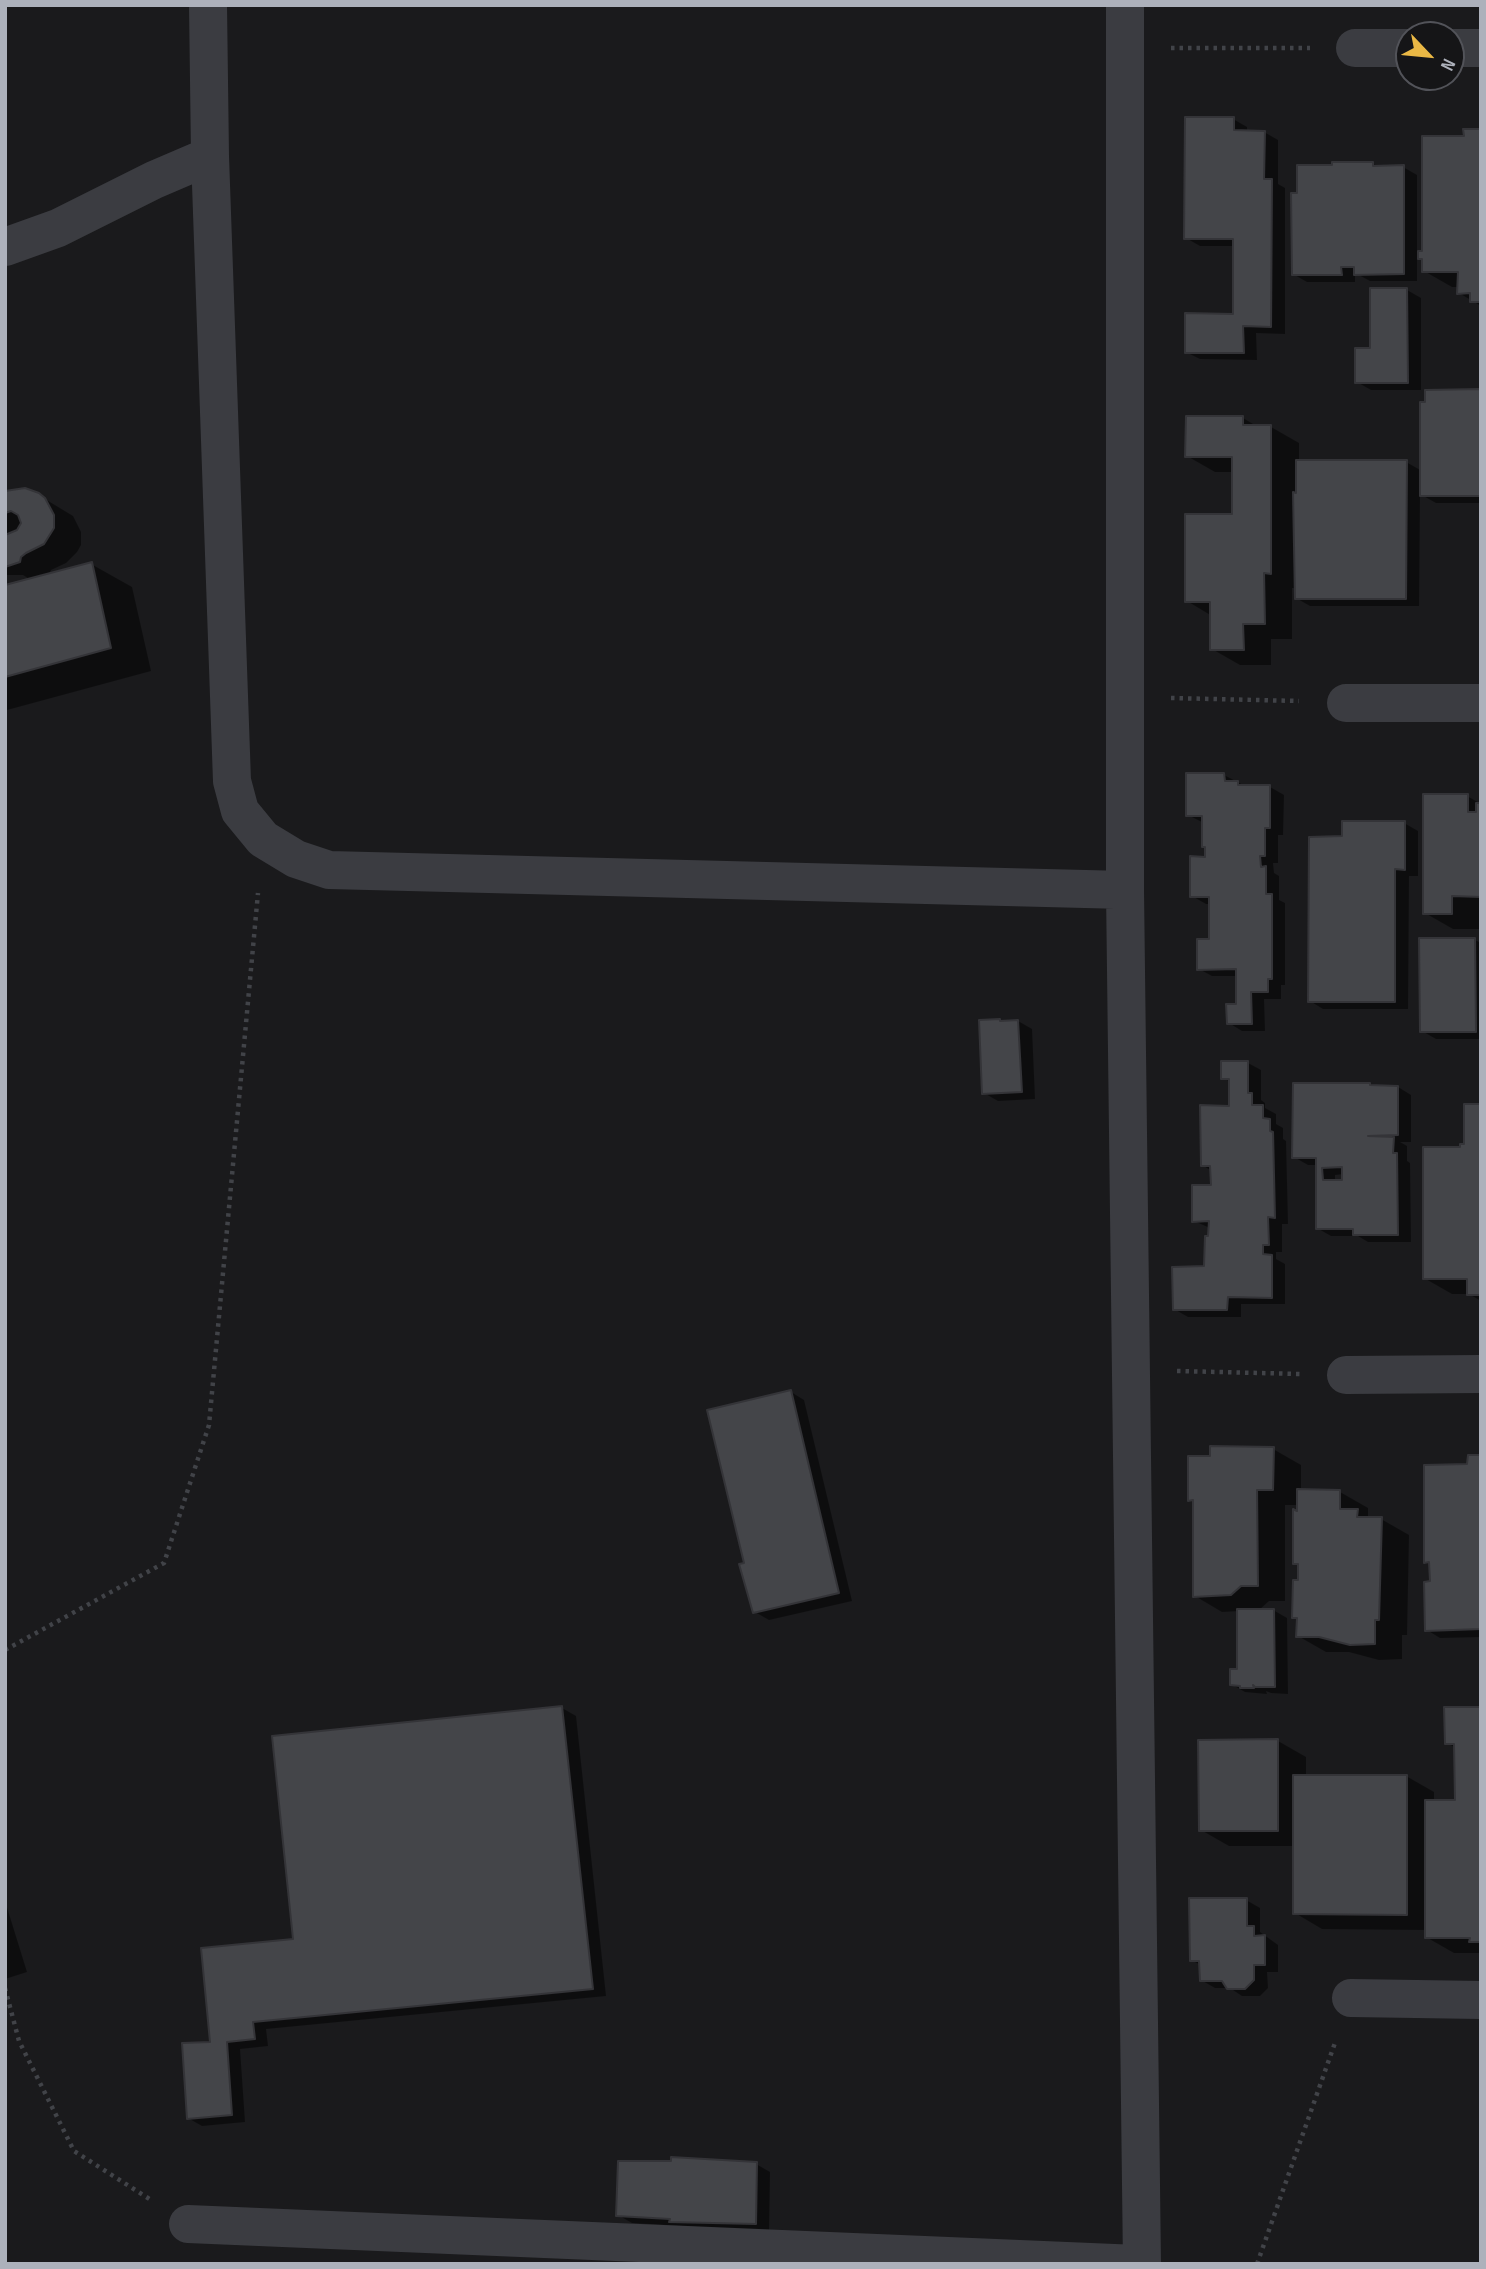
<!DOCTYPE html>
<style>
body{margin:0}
#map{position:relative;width:1486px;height:2269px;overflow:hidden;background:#1a1a1c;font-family:"Sofia Sans Condensed",sans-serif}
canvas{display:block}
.frame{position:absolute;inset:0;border:7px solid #adb1bb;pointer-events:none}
.north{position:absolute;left:1395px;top:21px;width:70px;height:70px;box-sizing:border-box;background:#151517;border:2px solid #525359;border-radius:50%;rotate:116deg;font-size:19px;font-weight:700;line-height:28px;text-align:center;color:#adb1bb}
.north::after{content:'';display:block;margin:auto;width:24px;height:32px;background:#eab845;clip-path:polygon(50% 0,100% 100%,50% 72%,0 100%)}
</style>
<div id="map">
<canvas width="1486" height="2269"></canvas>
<div class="frame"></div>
<div class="north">N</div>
</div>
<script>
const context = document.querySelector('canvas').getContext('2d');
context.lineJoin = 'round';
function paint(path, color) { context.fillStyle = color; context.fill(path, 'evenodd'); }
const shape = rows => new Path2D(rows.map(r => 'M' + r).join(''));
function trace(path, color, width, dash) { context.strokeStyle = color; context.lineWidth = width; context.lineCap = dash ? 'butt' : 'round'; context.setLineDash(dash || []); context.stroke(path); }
paint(shape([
 [1233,119,1247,127,1247,132,1264,132,1278,140,1278,184,1285,188,1285,334,1256,333,1257,360,1200,359,1186,352,1235,315,1235,246,1200,246,1186,238],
 [1481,131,1481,306,1459,293,1459,287,1452,287,1424,271,1424,261,1417,257,1417,281,1370,281,1357,274,1355,274,1355,282,1307,282,1293,274,1299,194,1373,164,1379,167,1403,167,1417,175,1417,252,1424,253,1466,138],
 [1407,290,1421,298,1421,390,1371,390,1357,382,1372,349],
 [1481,391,1481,503,1436,503,1420,494,1419,606,1310,606,1296,598,1296,588,1292,588,1292,639,1271,639,1271,665,1240,665,1212,649,1212,616,1187,601,1234,515,1234,472,1215,472,1187,456,1243,418,1258,427,1271,427,1299,443,1299,462,1406,462,1422,471],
 [35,493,73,516,81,532,81,545,77,552,66,563,51,570,48,576,91,564,132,587,151,671,7,710,5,709,5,587,31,580,23,575,5,575,5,494],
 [1224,775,1245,786,1270,787,1284,795,1283,835,1278,835,1278,863,1273,863,1274,873,1279,876,1279,900,1285,903,1285,985,1281,985,1281,999,1264,999,1265,1031,1242,1031,1229,1023,1238,1006,1238,976,1212,976,1199,969,1211,940,1211,904,1206,904,1192,896,1207,859,1204,823,1188,815],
 [1467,796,1481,804,1480,929,1453,929,1425,913],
 [1404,823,1418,831,1418,876,1409,876,1408,1009,1323,1009,1310,1001,1344,838],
 [1475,940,1481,943,1481,1039,1436,1039,1422,1031],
 [1018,1021,1032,1029,1035,1099,998,1101,984,1093],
 [1248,1063,1261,1070,1261,1100,1265,1103,1265,1108,1276,1114,1276,1124,1283,1128,1283,1139,1286,1141,1288,1224,1282,1224,1282,1252,1276,1252,1276,1259,1285,1264,1285,1304,1241,1304,1241,1317,1188,1317,1174,1309,1206,1268,1210,1228,1194,1221,1213,1187,1212,1171,1202,1165,1231,1107,1231,1082,1223,1078],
 [1370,1084,1375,1087,1398,1087,1411,1095,1411,1142,1400,1142,1407,1146,1407,1161,1410,1163,1411,1242,1368,1242,1358,1236,1331,1236,1317,1228,1318,1165,1308,1165,1294,1157],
 [1344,1174,1344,1182,1335,1182,1335,1175],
 [1481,1105,1481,1301,1469,1294,1452,1294,1424,1278,1461,1149,1466,1145],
 [791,1392,804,1400,852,1601,769,1620,755,1612,746,1564],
 [1273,1449,1301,1465,1301,1491,1340,1492,1368,1508,1368,1516,1372,1519,1381,1519,1409,1535,1407,1635,1402,1635,1402,1659,1379,1660,1349,1652,1326,1652,1298,1636,1299,1621,1293,1617,1299,1581,1299,1566,1294,1563,1299,1505,1285,1505,1285,1601,1269,1601,1259,1610,1273,1610,1287,1618,1288,1694,1271,1693,1266,1691,1267,1694,1245,1692,1231,1684,1239,1671,1239,1611,1222,1612,1195,1596,1195,1502,1190,1500,1211,1458],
 [1481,1457,1481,1637,1440,1638,1427,1630,1431,1583,1431,1565,1426,1562,1469,1465],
 [562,1708,576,1716,606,1996,266,2029,268,2046,240,2049,245,2122,202,2126,188,2118,212,2044,295,1940],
 [1481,1709,1481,1953,1454,1953,1426,1937,1426,1930,1322,1929,1295,1913,1295,1846,1229,1846,1201,1830,1278,1741,1306,1757,1306,1777,1406,1776,1434,1792,1434,1802,1457,1802,1456,1748,1447,1743],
 [1246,1900,1260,1908,1260,1932,1278,1945,1278,1972,1267,1972,1268,1988,1260,1996,1242,1996,1230,1988,1215,1988,1201,1980,1201,1965,1191,1960],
 [5,1901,27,1972,5,1979],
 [756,2164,770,2172,769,2231,632,2223,618,2215]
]), '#0007');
const building = shape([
 [1185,117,1234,117,1234,130,1265,131,1264,179,1272,179,1271,327,1243,326,1244,353,1185,353,1185,313,1233,314,1233,239,1184,239,1185,117],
 [1463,129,1481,129,1481,302,1470,302,1470,293,1457,294,1458,272,1422,272,1422,259,1418,259,1418,251,1422,251,1422,136,1464,136,1463,129],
 [1332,162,1373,162,1373,166,1404,165,1404,274,1354,275,1354,267,1341,267,1342,275,1292,275,1291,193,1297,193,1297,165,1332,165,1332,162],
 [1370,288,1407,288,1408,383,1355,383,1355,348,1370,348,1370,288],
 [1481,389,1481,496,1420,496,1420,402,1425,402,1425,390,1481,389],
 [1186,416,1243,416,1243,425,1271,425,1271,574,1264,573,1265,624,1243,624,1244,650,1210,650,1210,602,1185,602,1185,514,1232,514,1232,457,1185,457,1186,416],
 [1296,460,1407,460,1406,599,1295,599,1293,492,1296,493,1296,460],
 [25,488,39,493,45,498,54,515,54,528,44,544,26,553,21,557,20,562,5,567,5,535,17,530,21,523,18,515,11,511,5,513,5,491,25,488],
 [92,562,111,648,5,677,5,585,92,562],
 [1186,773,1224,773,1225,781,1238,781,1238,785,1270,785,1270,828,1265,828,1265,856,1260,856,1261,867,1266,866,1266,894,1272,894,1272,979,1268,979,1268,992,1251,992,1252,1024,1227,1024,1226,1004,1236,1004,1236,969,1197,970,1197,939,1209,939,1209,897,1190,897,1190,856,1205,857,1205,847,1202,847,1202,816,1186,816,1186,773],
 [1423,794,1468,794,1468,812,1476,812,1476,803,1481,803,1481,897,1452,896,1452,914,1423,914,1423,794],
 [1342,821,1405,821,1405,870,1395,869,1395,1002,1308,1002,1309,837,1342,836,1342,821],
 [1419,938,1475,938,1476,1032,1420,1032,1419,938],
 [1000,1019,1000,1021,1018,1020,1022,1092,982,1094,979,1020,1000,1019],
 [1221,1061,1248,1061,1248,1093,1252,1093,1252,1105,1263,1105,1263,1118,1270,1119,1270,1131,1273,1132,1275,1218,1268,1217,1269,1245,1263,1245,1263,1254,1272,1255,1272,1298,1228,1297,1227,1310,1173,1310,1172,1267,1204,1266,1205,1236,1208,1236,1209,1221,1192,1222,1192,1185,1211,1185,1210,1166,1201,1166,1200,1105,1229,1106,1229,1079,1221,1079,1221,1061],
 [1293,1083,1370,1083,1370,1085,1398,1086,1398,1135,1368,1136,1394,1137,1393,1153,1397,1153,1398,1235,1353,1235,1353,1229,1316,1229,1316,1158,1292,1158,1293,1083],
 [1342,1167,1342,1180,1323,1180,1322,1168,1342,1167],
 [1464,1104,1481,1104,1481,1295,1467,1295,1467,1279,1423,1279,1423,1147,1460,1147,1460,1144,1464,1144,1464,1104],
 [791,1390,839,1593,753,1613,739,1564,744,1563,707,1410,791,1390],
 [1210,1446,1274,1447,1273,1490,1257,1490,1258,1586,1241,1586,1231,1595,1193,1597,1193,1500,1188,1501,1188,1456,1210,1456,1210,1446],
 [1468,1455,1481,1455,1481,1629,1425,1631,1424,1582,1430,1581,1429,1562,1424,1563,1424,1465,1467,1464,1468,1455],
 [1297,1489,1340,1490,1340,1509,1358,1509,1357,1517,1382,1517,1379,1620,1375,1620,1375,1644,1350,1645,1319,1637,1296,1637,1297,1618,1292,1618,1293,1580,1298,1580,1298,1564,1293,1564,1293,1509,1297,1511,1297,1489],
 [1237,1609,1274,1609,1275,1687,1255,1687,1253,1685,1254,1688,1240,1688,1240,1686,1230,1685,1230,1669,1237,1669,1237,1609],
 [562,1706,593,1989,253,2022,255,2039,227,2042,232,2115,187,2119,182,2043,210,2042,201,1948,293,1939,272,1736,562,1706],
 [1444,1707,1481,1707,1481,1942,1469,1942,1470,1938,1425,1938,1425,1800,1455,1800,1454,1744,1445,1744,1444,1707],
 [1278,1739,1278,1831,1199,1831,1198,1740,1278,1739],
 [1293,1775,1407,1775,1407,1915,1293,1914,1293,1775],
 [1189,1898,1247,1898,1247,1926,1254,1926,1254,1936,1265,1935,1265,1965,1254,1965,1254,1980,1245,1989,1227,1989,1222,1981,1200,1981,1199,1961,1190,1961,1189,1898],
 [671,2157,757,2162,756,2224,669,2222,670,2219,616,2216,618,2161,671,2161,671,2157]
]);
paint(building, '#444549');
trace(building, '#343438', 2);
trace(shape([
 [1171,48,1310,48],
 [1171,698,1299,701],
 [1177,1371,1301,1374],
 [5,1650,164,1563,209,1425,258,893],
 [5,1988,19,2041,74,2151,151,2200],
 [1257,2264,1336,2040]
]), '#414348', 4.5, [3.5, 5]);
trace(shape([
 [208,5,210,156,232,781,240,811,263,839,296,859,329,870,1125,890],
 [1125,5,1125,890,1142,2264],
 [1355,48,1409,48],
 [1451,48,1481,48],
 [5,247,58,228,154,180,210,156],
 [1346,703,1481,703],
 [1346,1375,1481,1374],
 [1351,1998,1481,2000],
 [188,2224,1138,2264]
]), '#3b3c41', 38);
</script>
